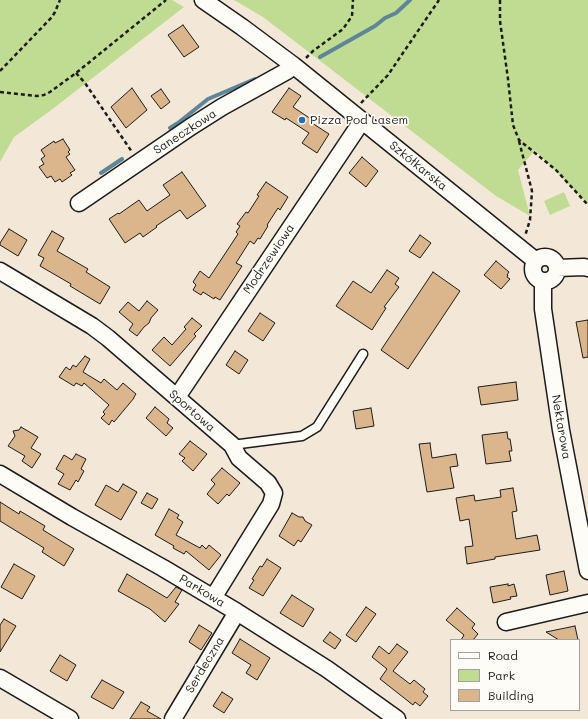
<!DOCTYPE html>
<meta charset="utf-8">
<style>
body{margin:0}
#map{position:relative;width:588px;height:719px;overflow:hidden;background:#f3e7d7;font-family:Mali,sans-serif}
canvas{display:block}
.legend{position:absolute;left:450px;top:639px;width:130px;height:72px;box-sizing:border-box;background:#fdfcf7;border:1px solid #a3a29f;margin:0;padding:5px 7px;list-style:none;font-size:12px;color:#1c1c1c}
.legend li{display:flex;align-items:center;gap:8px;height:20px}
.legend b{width:20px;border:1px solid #a3a29f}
</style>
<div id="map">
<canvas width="588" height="719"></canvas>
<ul class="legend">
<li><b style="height:5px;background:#fdfcf7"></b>Road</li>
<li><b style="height:11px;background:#c0dc93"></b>Park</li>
<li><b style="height:11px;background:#dbb68c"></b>Building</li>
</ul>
</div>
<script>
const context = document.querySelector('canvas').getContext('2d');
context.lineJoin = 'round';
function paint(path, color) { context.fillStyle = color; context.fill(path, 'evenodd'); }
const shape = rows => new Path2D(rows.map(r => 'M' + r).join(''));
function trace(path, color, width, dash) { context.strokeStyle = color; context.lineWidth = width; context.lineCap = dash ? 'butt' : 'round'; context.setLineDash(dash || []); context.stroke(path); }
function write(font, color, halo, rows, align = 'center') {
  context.font = font + ' Mali,sans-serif'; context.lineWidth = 3.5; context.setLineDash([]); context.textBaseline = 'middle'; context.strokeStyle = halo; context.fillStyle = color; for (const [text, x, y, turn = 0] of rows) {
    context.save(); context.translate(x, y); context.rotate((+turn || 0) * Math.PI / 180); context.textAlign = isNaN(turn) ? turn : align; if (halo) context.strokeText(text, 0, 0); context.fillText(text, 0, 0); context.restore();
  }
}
paint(shape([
 [0,0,172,0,184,7,50,111,14,137,0,162],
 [234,0,588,0,588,204,535,150,518,170,530,216,496,196,263,17],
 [564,192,570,206,550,215,544,201]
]), '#c0dc93');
trace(shape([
 [320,57,375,26,385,18,396,13,410,0],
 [170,128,178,123,208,99,255,79],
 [101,173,122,159]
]), '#5d8698', 4);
const building = shape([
 [183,25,199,47,184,57,168,35,183,25],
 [132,88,147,110,126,128,111,107,132,88],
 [289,88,301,96,293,107,314,121,312,123,329,134,317,153,302,143,309,133,286,118,285,120,272,112,289,88],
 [161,89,170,102,161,109,151,96,161,89],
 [63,139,70,150,68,152,70,154,66,157,75,170,70,173,72,175,62,182,60,179,55,182,51,176,47,178,39,167,44,164,41,159,45,156,41,150,54,141,55,143,63,139],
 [362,157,378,171,366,187,349,173,362,157],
 [182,172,206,206,187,219,180,210,156,226,157,227,143,237,140,233,125,243,109,219,118,213,119,214,139,200,147,211,170,195,163,185,182,172],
 [266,182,288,197,280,210,278,208,267,225,268,226,260,239,258,238,254,244,250,241,236,263,242,266,220,300,215,297,214,299,203,292,201,295,193,290,196,285,193,282,200,271,209,278,238,234,236,232,240,226,237,224,246,212,248,213,259,196,257,195,266,182],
 [9,229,27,240,18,256,0,245,0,243,9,229],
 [52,231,64,238,57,251,88,269,86,272,110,287,100,304,70,286,71,284,40,266,44,258,38,255,52,231],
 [420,235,431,243,420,258,409,251,420,235],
 [496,261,509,272,507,275,508,275,507,277,510,279,501,289,484,275,496,261],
 [387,270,399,278,395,284,399,287,384,307,386,308,372,330,336,306,353,281,371,293,387,270],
 [433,272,460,291,408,369,381,350,433,272],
 [147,301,158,310,151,318,149,323,144,327,137,336,129,330,133,324,119,312,128,302,139,311,147,301],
 [260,313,275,323,263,341,248,331,260,313],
 [192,318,202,326,194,334,196,336,170,366,152,350,164,337,172,345,186,329,184,327,192,318],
 [588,320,588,357,583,358,576,322,588,320],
 [235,351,248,360,239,374,226,365,235,351],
 [85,356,90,359,83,372,101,383,104,379,117,390,123,383,136,394,134,397,134,398,114,422,112,420,109,425,101,418,105,414,103,412,109,405,84,383,82,386,76,383,74,386,59,377,66,367,70,370,73,365,76,367,85,356],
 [516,382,518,400,481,405,478,387,516,382],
 [155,407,169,419,167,423,173,428,166,436,146,418,155,407],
 [371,408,374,426,356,429,353,411,371,408],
 [21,427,38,437,31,448,41,454,32,468,22,461,25,456,8,446,15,436,13,431,19,430,21,427],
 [507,432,508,439,510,439,512,451,509,451,511,461,486,464,482,435,507,432],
 [190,441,207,454,193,471,182,461,185,458,179,454,190,441],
 [430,443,432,458,456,454,458,466,450,467,454,488,427,492,419,444,430,443],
 [76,454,86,459,81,469,84,471,78,482,76,480,70,490,58,484,64,474,56,469,64,455,72,460,76,454],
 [222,468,240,483,229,496,227,494,218,504,207,494,215,484,211,480,222,468],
 [123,484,137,492,121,520,95,505,106,485,118,492,123,484],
 [513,488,517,511,512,512,516,539,537,535,540,550,495,557,495,559,467,564,465,547,473,546,469,519,460,521,456,498,474,495,475,501,501,497,500,490,513,488],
 [147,493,158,499,152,509,141,503,147,493],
 [0,502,19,514,20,511,45,526,43,530,74,549,64,566,42,552,44,548,0,521,0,502],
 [169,509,179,515,177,518,183,522,176,535,200,548,202,545,206,549,209,545,221,555,209,570,186,551,184,554,173,548,174,546,155,535,169,509],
 [292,513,299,517,303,517,305,521,312,525,301,542,298,540,294,546,279,536,292,513],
 [267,559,281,568,263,596,249,588,254,580,252,579,260,566,262,567,267,559],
 [14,564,35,576,22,599,1,587,14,564],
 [564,571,568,591,550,595,546,575,564,571],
 [127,574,167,598,176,587,182,590,175,602,179,604,165,622,150,609,118,591,127,574],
 [508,584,508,586,514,584,517,596,510,597,511,599,493,603,490,587,508,584],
 [292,595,314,609,303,627,280,613,292,595],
 [366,607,376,614,356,642,346,635,366,607],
 [457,608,475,624,472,628,478,634,473,640,461,640,464,635,446,620,457,608],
 [4,619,16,626,0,652,0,625,4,619],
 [199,625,212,633,201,650,189,642,199,625],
 [575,626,578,640,559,640,546,632,575,626],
 [330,632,341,640,335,649,323,641,330,632],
 [240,639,270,658,257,680,246,673,251,665,232,653,240,639],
 [397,644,408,652,393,671,410,684,414,680,425,689,423,692,428,696,420,706,415,702,413,705,380,679,387,669,372,657,379,646,389,654,397,644],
 [60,655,76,665,67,681,50,671,60,655],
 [102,680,124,692,113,709,91,697,102,680],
 [222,692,233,699,224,713,213,706,222,692],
 [141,702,150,707,147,711,161,719,130,719,141,702]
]);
paint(building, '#dbb68c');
trace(building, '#1c1c1c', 1);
const service = shape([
 [232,445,302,436,317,427,363,354]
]);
const minor = shape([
 [203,0,242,27,293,65,536,261],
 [79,203,192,126,222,107,287,71,293,65],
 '533 269a12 12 0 1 1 24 0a12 12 0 1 1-24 0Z',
 [557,268,584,267,588,268],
 [0,271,92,326,108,338,232,445,239,458,268,483,274,493,271,504,213,598],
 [543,281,543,309,561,430,588,571],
 [177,397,362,121],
 [0,474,72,517,163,568,237,612,327,669,397,719],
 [506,622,588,603],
 [0,678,70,719],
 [173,719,237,612]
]);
trace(service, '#1c1c1c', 11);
trace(minor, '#1c1c1c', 19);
trace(shape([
 [500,0,500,21,508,79,513,125,519,140,556,170,588,205],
 [306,58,313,51,343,29,352,16,353,0],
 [0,71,52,17,55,12,60,0],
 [76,73,85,83,132,152],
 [0,92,37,96,44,95,50,92,76,73,166,0],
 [361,103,388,75,439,0],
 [519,141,532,191,530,220,525,236]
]), '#1c1c1c', 2.5, [4, 3]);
trace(service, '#fdfcf7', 8);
trace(minor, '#fdfcf7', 16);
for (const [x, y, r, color] of [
 [302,120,4,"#1f6fb2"]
]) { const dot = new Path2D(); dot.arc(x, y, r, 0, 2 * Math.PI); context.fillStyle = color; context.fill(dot); trace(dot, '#fdfcf7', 1.5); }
write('12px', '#1c1c1c', '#fdfcf7', [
 ["Pizza Pod Lasem",310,120]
], 'left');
write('12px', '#1c1c1c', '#fdfcf7', [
 ["Saneczkowa",185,132,-33],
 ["Szkółkarska",418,166,39],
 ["Modrzewiowa",269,259,-56],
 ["Sportowa",192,411,41],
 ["Nektarowa",561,427,80],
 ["Parkowa",202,591,31],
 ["Serdeczna",205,665,-59]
]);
</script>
